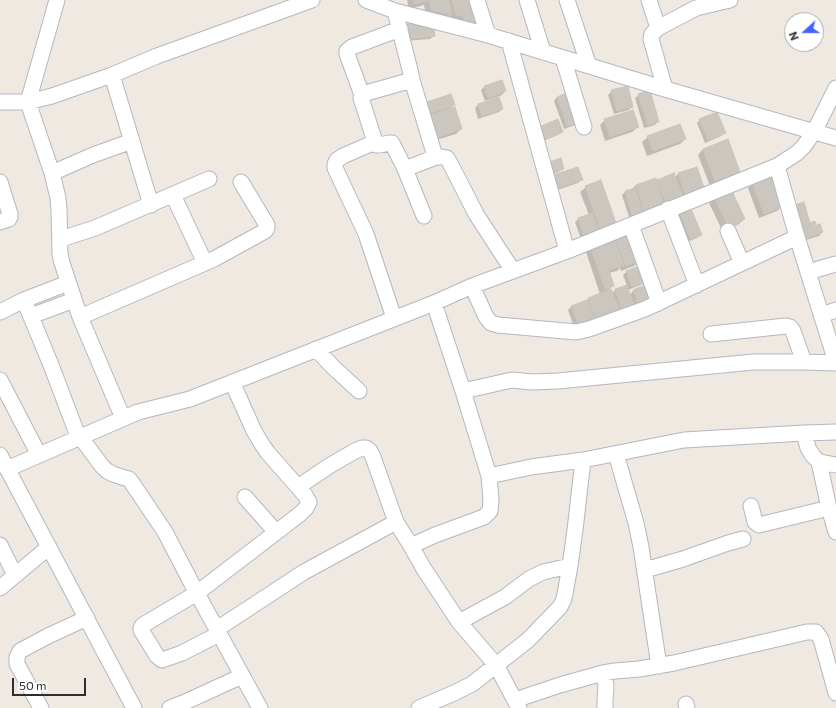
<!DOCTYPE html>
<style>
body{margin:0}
#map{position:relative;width:836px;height:708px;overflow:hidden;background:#efe9e1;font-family:Commissioner,sans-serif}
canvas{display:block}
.north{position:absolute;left:784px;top:12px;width:40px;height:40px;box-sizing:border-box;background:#fff;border:1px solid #ababab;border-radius:50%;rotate:249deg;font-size:11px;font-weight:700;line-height:16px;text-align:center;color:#2e2e2e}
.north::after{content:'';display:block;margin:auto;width:14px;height:18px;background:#4264fb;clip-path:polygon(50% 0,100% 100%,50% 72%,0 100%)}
.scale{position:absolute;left:12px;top:678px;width:74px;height:18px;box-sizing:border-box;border:2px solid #2e2e2e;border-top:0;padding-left:5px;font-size:12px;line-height:14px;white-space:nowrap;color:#2e2e2e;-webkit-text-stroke:3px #fff;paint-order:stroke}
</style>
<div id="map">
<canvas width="836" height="708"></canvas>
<div class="north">N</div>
<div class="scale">50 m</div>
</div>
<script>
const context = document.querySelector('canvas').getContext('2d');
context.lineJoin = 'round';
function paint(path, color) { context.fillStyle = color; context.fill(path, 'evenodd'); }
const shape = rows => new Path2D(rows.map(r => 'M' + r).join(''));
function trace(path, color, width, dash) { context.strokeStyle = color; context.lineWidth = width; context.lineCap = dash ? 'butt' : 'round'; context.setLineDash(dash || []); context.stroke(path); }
paint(shape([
 [407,0,470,0,476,23,471,28,451,20,450,15,446,19,426,15,424,5,409,9],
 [407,25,434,36,430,39,405,41,404,29],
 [484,87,505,91,502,95,485,101,481,90],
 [612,91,632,106,629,110,614,114,608,95],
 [639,95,658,121,655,125,644,128,635,98],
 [451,96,454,105,448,111,461,129,456,134,430,142,424,122,432,114,427,116,424,106,427,103],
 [557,97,578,122,575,125,564,129,554,101],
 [499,98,502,109,499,112,478,119,475,108,478,105],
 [605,120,638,127,632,132,605,141,600,125],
 [700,120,724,133,721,136,705,143,697,123],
 [542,127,562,132,558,135,543,141,538,130],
 [648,137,685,139,680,144,647,156,642,142],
 [703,149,739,171,734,176,710,186,698,155],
 [541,168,563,168,559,172,544,176],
 [578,168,581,180,578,183,554,191],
 [678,174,703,187,677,202,630,220,622,195,625,192,632,189,636,185,656,183,658,181,675,177],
 [753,183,782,206,777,211,759,218,748,188],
 [586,187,615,223,610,228,581,239,575,222,578,219,589,215,580,192],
 [715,198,744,219,739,224,723,232,709,203],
 [679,210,701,235,697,238,687,242,667,217],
 [810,224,815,224,810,229,822,232,819,236,796,243,795,233],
 [616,237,639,261,634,266,621,271,620,268,617,271,609,273,613,285,606,292,612,293,615,290,627,286,623,275,626,272,647,280,643,284,628,290,630,295,633,291,653,298,574,327,568,310,571,307,600,294,585,249]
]), '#0003');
const building = shape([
 [413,0,449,0,452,15,431,10,429,0,414,4,413,0],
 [452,0,471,0,477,23,464,20,463,16,456,15,452,0],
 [433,22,435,36,408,39,407,24,433,22],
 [502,80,506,91,488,98,484,86,502,80],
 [628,86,633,107,617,111,611,90,628,86],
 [650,90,659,122,648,125,638,94,650,90],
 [569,92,579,122,567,126,557,97,569,92],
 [451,94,455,105,430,113,427,102,451,94],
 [499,97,503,109,482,116,478,104,499,97],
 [455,107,462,129,436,138,428,116,455,107],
 [633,110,639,127,610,137,604,119,633,110],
 [717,112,726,133,708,140,699,119,717,112],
 [558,119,563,132,546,139,541,126,558,119],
 [680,124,686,139,653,151,647,136,680,124],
 [728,139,740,172,715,181,703,149,728,139],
 [561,158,564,169,547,174,544,164,561,158],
 [578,167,583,180,557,188,553,175,578,167],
 [697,167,704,188,685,194,678,173,697,167],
 [674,173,683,197,666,203,657,180,674,173],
 [772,175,783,206,764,214,752,182,772,175],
 [656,178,664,205,644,211,636,185,656,178],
 [601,180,616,223,600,229,585,186,601,180],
 [635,188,643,214,633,218,625,191,635,188],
 [731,189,745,219,729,228,714,197,731,189],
 [804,202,810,223,815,221,816,224,798,230,791,206,804,202],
 [689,204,702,235,691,240,678,209,689,204],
 [592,213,599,231,584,236,578,218,592,213],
 [820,224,823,232,799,241,796,232,820,224],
 [629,231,640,261,626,266,615,237,629,231],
 [613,235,624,266,609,270,614,286,605,289,589,243,613,235],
 [642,265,648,281,632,287,626,271,642,265],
 [648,284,654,298,639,305,633,290,648,284],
 [627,285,635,309,623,313,615,289,627,285],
 [611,289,621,313,597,322,588,298,611,289],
 [587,300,594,318,578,324,571,306,587,300]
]);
paint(building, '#cbc7bf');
trace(building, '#cbc5ba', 1);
const minor = shape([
 [57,0,28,102,52,173,58,198,59,210,60,254,62,263,80,317,123,418],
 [366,0,395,11,488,35,665,89,836,138],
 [477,0,488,35],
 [527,0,543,52],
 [567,0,589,66],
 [649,0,658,28],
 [395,11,410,70,412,80,434,153,436,157,442,157,447,158,450,163,476,214,513,271],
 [509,41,567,251],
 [563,58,584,127],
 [112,75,151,205],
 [412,80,366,93,362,95,361,98,376,145,379,145,390,143,392,143,405,169,424,216],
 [665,89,651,39,652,34,658,28,696,8,730,0],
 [362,95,347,54,347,51,352,47,400,29],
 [0,102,28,102,52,96,112,75,157,56,312,0],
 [375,142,343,156,337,160,335,164,335,168,366,234,394,318],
 [777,166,797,237,836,362],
 [405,169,436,157],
 [52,173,93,155,132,141],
 [0,182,10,214,10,217,9,219,0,222],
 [173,195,205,263],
 [668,209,697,285],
 [631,225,659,303],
 [728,231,742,263],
 [61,239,95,228,209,179],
 [808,272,836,264],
 [472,286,486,317,491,323,498,325,576,332,589,329,645,309,797,237],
 [24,300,51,365,79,439],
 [0,312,24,300,68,283],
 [821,315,836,310],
 [31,316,74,300],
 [80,317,214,259,265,231,267,228,267,225,241,182],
 [711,334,786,326,790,327,793,331,804,362],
 [316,349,332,366,359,391],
 [0,380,39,455],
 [463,391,512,380,532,382,558,381,753,362,804,362,836,363],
 [804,433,808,448,813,456,819,462,836,465],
 [81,438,102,466,107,471,113,474,125,478,129,479,132,483,165,532,193,586,260,708],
 [616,454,636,523,641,547,659,666],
 [0,455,134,708],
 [819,462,829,508,836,532],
 [7,469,138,412,190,399,434,303,472,286,567,251,777,166,797,153,804,146,814,132,836,88],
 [489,476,531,467,583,460,684,440,804,433,836,432],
 [298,487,329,466,355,451,362,448,366,448,370,451,373,457,396,522,411,546,424,569,459,622,496,665,519,708],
 [245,497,276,532],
 [751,506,755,522,759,525,829,508],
 [0,545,15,575],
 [411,546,435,535,484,517,490,511,491,500,489,476,463,391,434,303],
 [645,570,683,559,728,543,743,539],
 [0,588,49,547],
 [459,622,505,597,529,579,543,572,570,566],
 [217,629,304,572,396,522],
 [219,634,182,653,162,660,157,656,141,630,141,628,143,625,197,593,300,514,306,508,309,502,305,495,268,453,263,446,254,431,232,382],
 [603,673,606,685,605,701,605,708],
 [515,700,560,685,603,673,615,671,639,669,674,663,807,632,816,632,821,639,836,693],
 [686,704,687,708],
 [41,708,17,664,17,657,20,651,48,636,87,618],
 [170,708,183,703,242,676],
 [419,708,454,693,472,684,528,640,560,607,564,599,570,566,575,530,583,460]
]);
trace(minor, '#b4b7c1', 17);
trace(minor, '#fff', 15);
</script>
